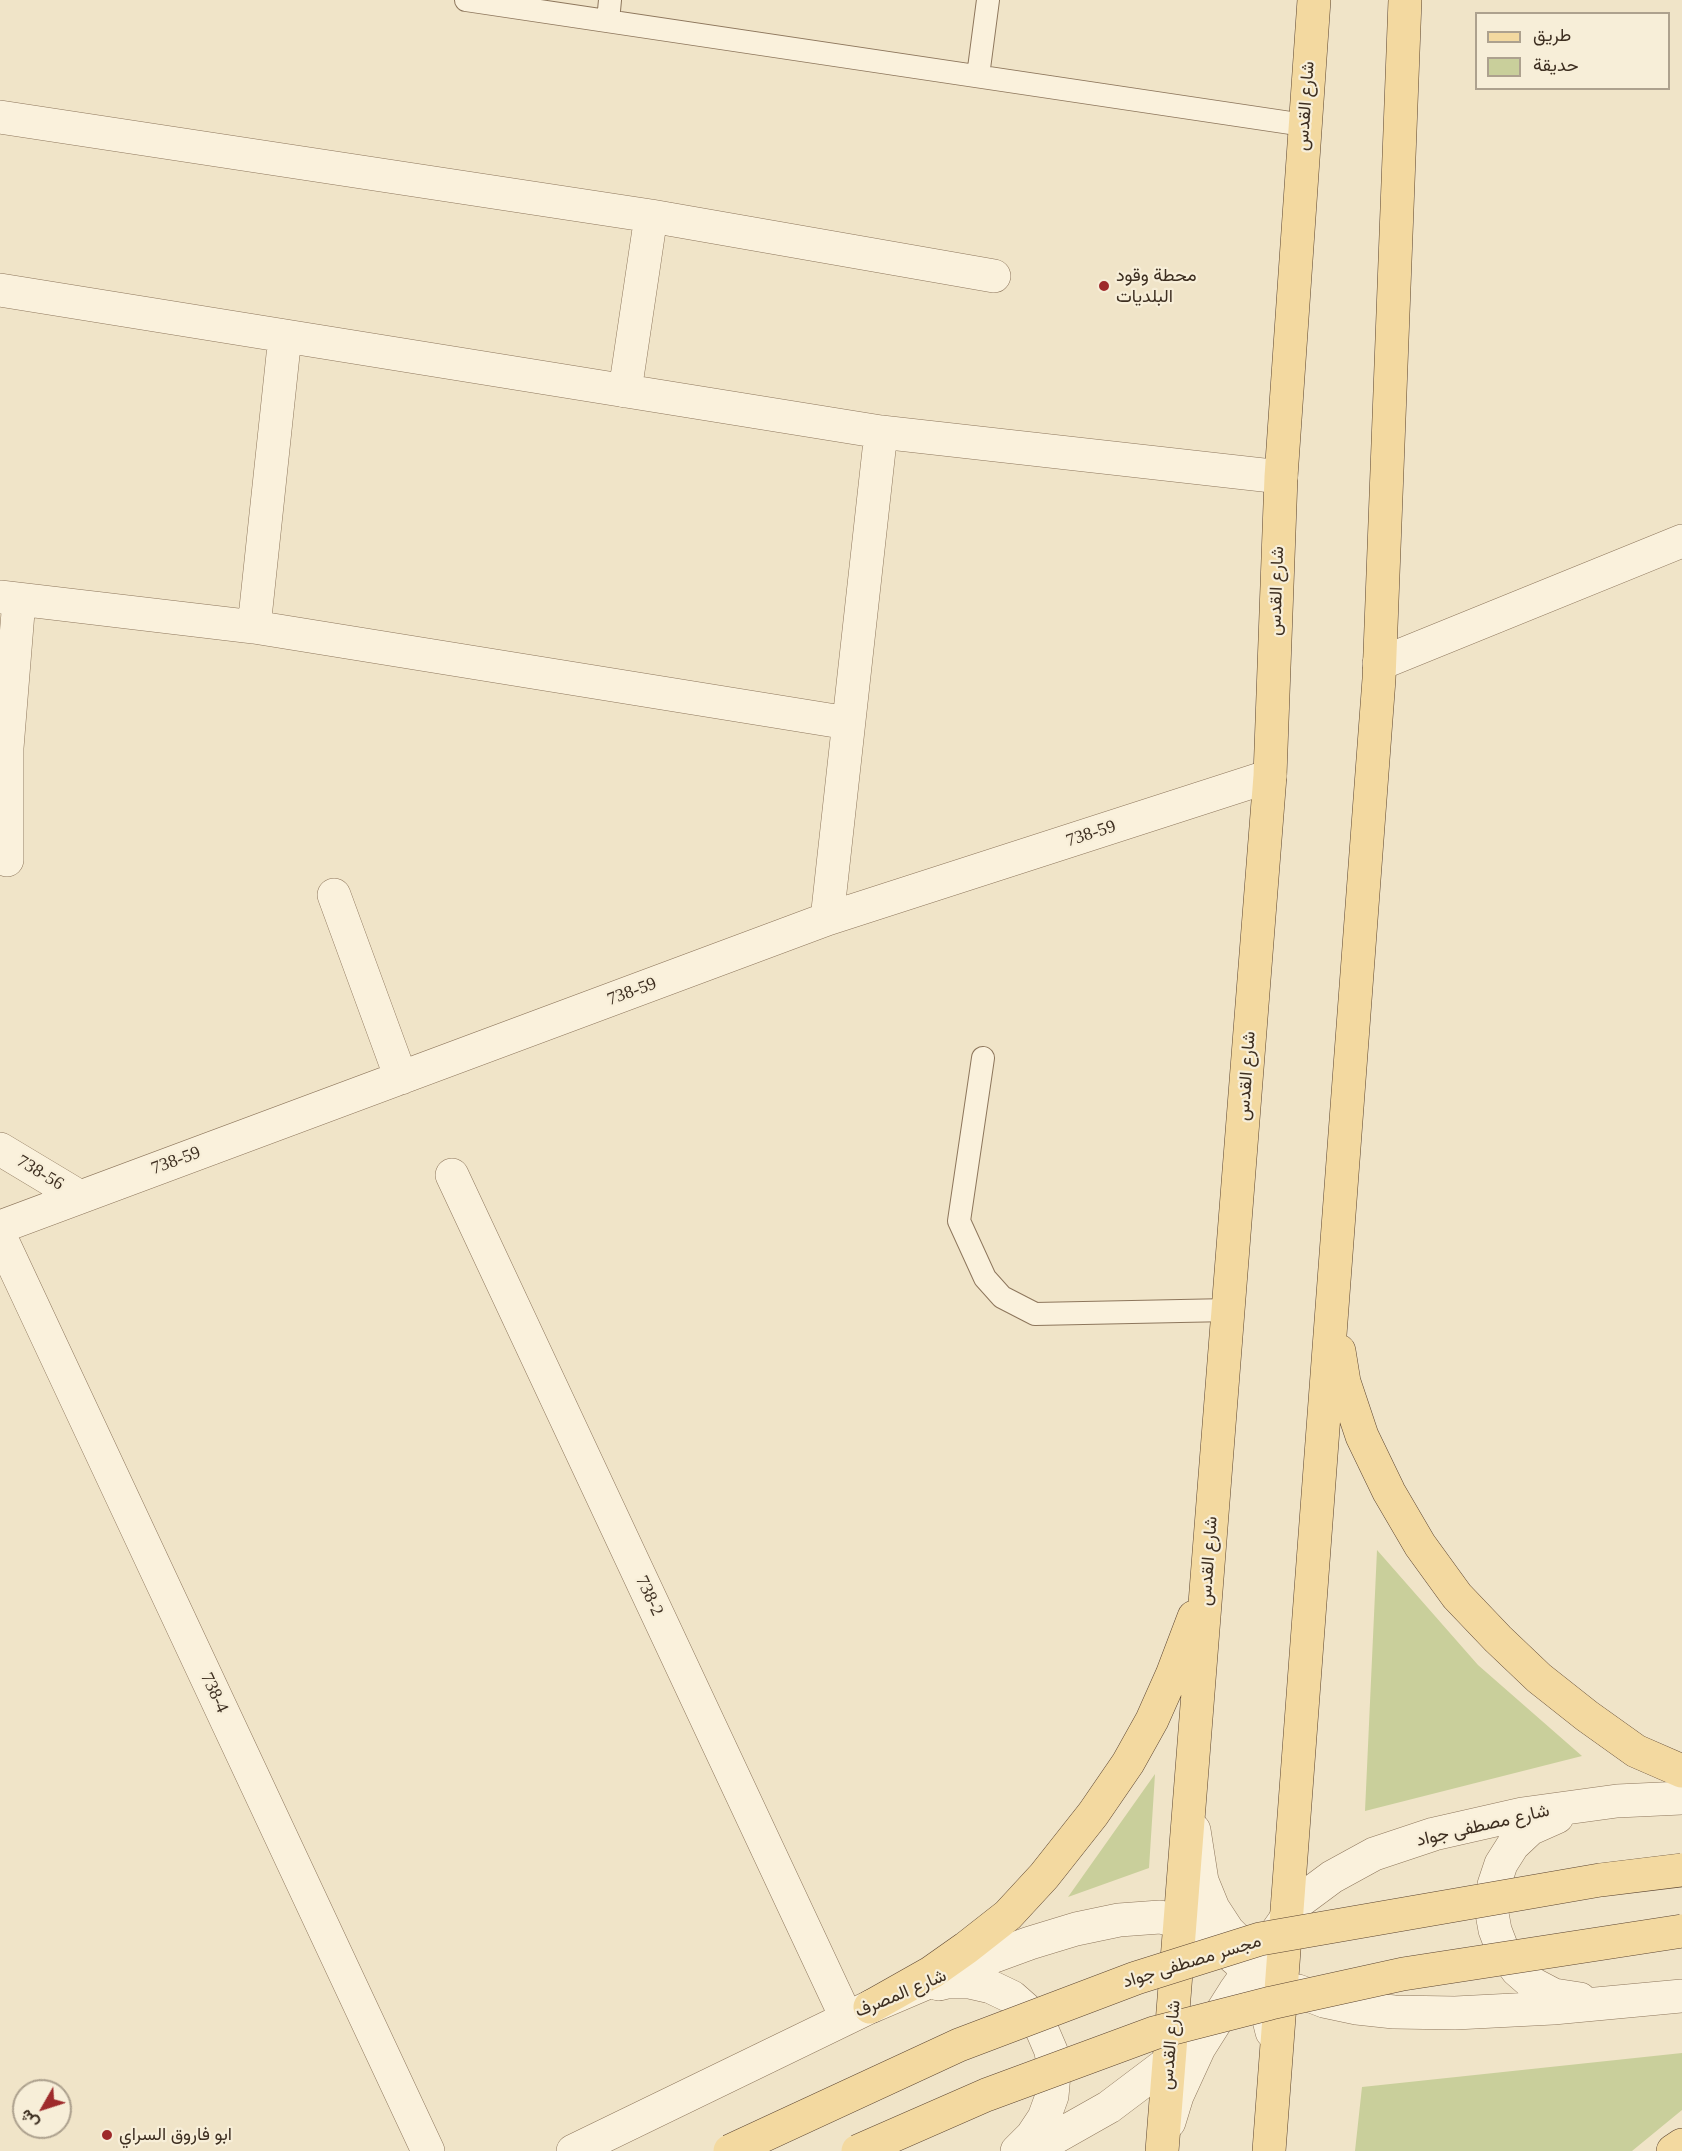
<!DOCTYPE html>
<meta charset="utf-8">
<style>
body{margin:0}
#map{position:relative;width:1682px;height:2151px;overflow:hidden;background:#f0e4c8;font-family:"Times New Roman",Vazirmatn,serif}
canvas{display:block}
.legend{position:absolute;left:1475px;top:12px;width:195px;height:78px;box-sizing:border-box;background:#f7eed8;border:2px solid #ada18e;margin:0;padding:8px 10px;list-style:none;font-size:18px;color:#3d2e20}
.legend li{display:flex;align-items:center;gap:12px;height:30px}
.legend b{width:30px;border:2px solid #ada18e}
.north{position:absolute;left:12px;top:2079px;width:60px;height:60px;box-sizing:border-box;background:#f7eed8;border:2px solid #ada18e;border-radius:50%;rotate:231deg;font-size:16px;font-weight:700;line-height:24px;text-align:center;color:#3d2e20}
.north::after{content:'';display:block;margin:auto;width:21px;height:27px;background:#9e2a2b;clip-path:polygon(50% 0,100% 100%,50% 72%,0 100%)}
</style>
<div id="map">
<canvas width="1682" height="2151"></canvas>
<ul class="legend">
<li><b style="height:8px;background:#f3d9a0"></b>طريق</li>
<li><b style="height:16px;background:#c9cf9b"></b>حديقة</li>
</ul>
<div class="north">ش</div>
</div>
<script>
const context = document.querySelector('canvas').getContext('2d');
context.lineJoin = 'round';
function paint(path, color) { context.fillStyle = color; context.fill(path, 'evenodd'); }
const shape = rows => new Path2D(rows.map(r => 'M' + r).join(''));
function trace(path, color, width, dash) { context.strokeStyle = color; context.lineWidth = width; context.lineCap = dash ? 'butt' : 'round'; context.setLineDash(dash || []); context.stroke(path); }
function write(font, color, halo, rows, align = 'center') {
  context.font = font + ' "Times New Roman",Vazirmatn,serif'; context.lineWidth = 4.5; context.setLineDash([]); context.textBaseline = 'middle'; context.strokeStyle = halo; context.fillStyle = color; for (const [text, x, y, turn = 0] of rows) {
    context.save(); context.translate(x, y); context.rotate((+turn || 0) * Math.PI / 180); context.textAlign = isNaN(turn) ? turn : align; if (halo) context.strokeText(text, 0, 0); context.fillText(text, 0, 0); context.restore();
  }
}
paint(shape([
 [1377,1550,1478,1665,1582,1756,1365,1811],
 [1155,1774,1149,1868,1068,1897],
 [1682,2053,1682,2110,1632,2151,1355,2151,1362,2087]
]), '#c9cf9b');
const service = shape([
 [466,0,1304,125],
 [608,21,610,0],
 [978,76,988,0],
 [983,1058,959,1221,985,1278,1002,1297,1035,1314,1229,1310]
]);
const minor = shape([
 [0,117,651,216,994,276],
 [0,290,881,432,1281,477],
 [625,391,651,216],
 [0,597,254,627,848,723],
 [254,627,285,336],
 [1379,664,1682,541],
 [7,860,7,748,19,600],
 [334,895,401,1078],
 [827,919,881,432],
 [0,1149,80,1197],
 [452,1175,846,2017],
 [0,1227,827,919,1270,776],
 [0,1236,428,2151]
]);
const tertiary = shape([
 [1557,1817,1530,1829,1513,1845,1501,1864,1494,1885,1491,1908,1495,1930,1503,1951,1517,1970,1533,1984,1554,1995,1580,1999],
 [1194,1830,1202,1881,1213,1908,1228,1931,1246,1949],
 [939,1984,947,1982,969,1982,991,1987,1012,1997,1029,2012,1042,2030,1051,2051,1054,2074,1052,2096,1044,2118,1032,2136,1017,2151],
 [1298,1991,1324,2001,1357,2008,1394,2012,1455,2013,1553,2008,1682,1996],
 [1169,2122,1177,2096,1199,2048,1235,1991,1297,1903,1332,1877,1374,1854,1434,1834,1522,1814,1617,1801,1682,1798],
 [573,2151,870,2007,959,1969,1030,1943,1076,1929,1119,1920,1160,1917,1186,1923,1211,1938,1238,1961,1255,1981,1264,2000,1272,2032],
 [1031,2151,1109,2107,1170,2061,1183,2044]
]);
const primary = shape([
 [1339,1351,1344,1382,1362,1436,1389,1492,1420,1545,1457,1596,1498,1639,1539,1678,1587,1716,1636,1751,1682,1771],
 [870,2007,932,1972,966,1948,1008,1915,1044,1876,1093,1814,1128,1763,1152,1720,1172,1675,1194,1617],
 [1162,2151,1270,776,1281,477,1314,0],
 [1269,2151,1379,679,1405,0],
 [1673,2151,1682,2145]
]);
trace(service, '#8d765c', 24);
trace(minor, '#8d765c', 34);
trace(tertiary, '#8d765c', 34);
trace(primary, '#5b4430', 34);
trace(service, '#faf1dc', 22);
trace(minor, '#faf1dc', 33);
trace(tertiary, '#faf1dc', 33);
trace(primary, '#f3d9a0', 33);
const primaryBridge = shape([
 [730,2151,959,2045,1136,1978,1260,1939,1600,1880,1682,1870],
 [858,2151,986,2095,1154,2033,1271,2003,1403,1974,1682,1931]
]);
trace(primaryBridge, '#5b4430', 34, []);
trace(primaryBridge, '#f3d9a0', 33);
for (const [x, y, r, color] of [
 [1104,286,6,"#9e2a2b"],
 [107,2135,6,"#9e2a2b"]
]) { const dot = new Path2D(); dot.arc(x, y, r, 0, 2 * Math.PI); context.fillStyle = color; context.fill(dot); trace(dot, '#f7eed8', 2); }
write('18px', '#3d2e20', '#f7eed8', [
 ["شارع القدس",1306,106,-86],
 ["شارع القدس",1277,591,-88],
 ["738-59",1091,834,-18],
 ["738-59",632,992,-20],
 ["شارع القدس",1247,1076,-86],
 ["738-59",176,1161,-20],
 ["738-56",40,1173,31],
 ["شارع القدس",1209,1561,-86],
 ["738-2",649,1596,65],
 ["738-4",214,1693,65],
 ["شارع مصطفى جواد",1483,1826,-13],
 ["مجسر مصطفى جواد",1192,1962,-17],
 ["شارع المصرف",901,1994,-23],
 ["شارع القدس",1171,2045,-85]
]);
write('18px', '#3d2e20', '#f7eed8', [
 ["محطة وقود",1116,276],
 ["البلديات",1116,297],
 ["ابو فاروق السراي",119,2135]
], 'left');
</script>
